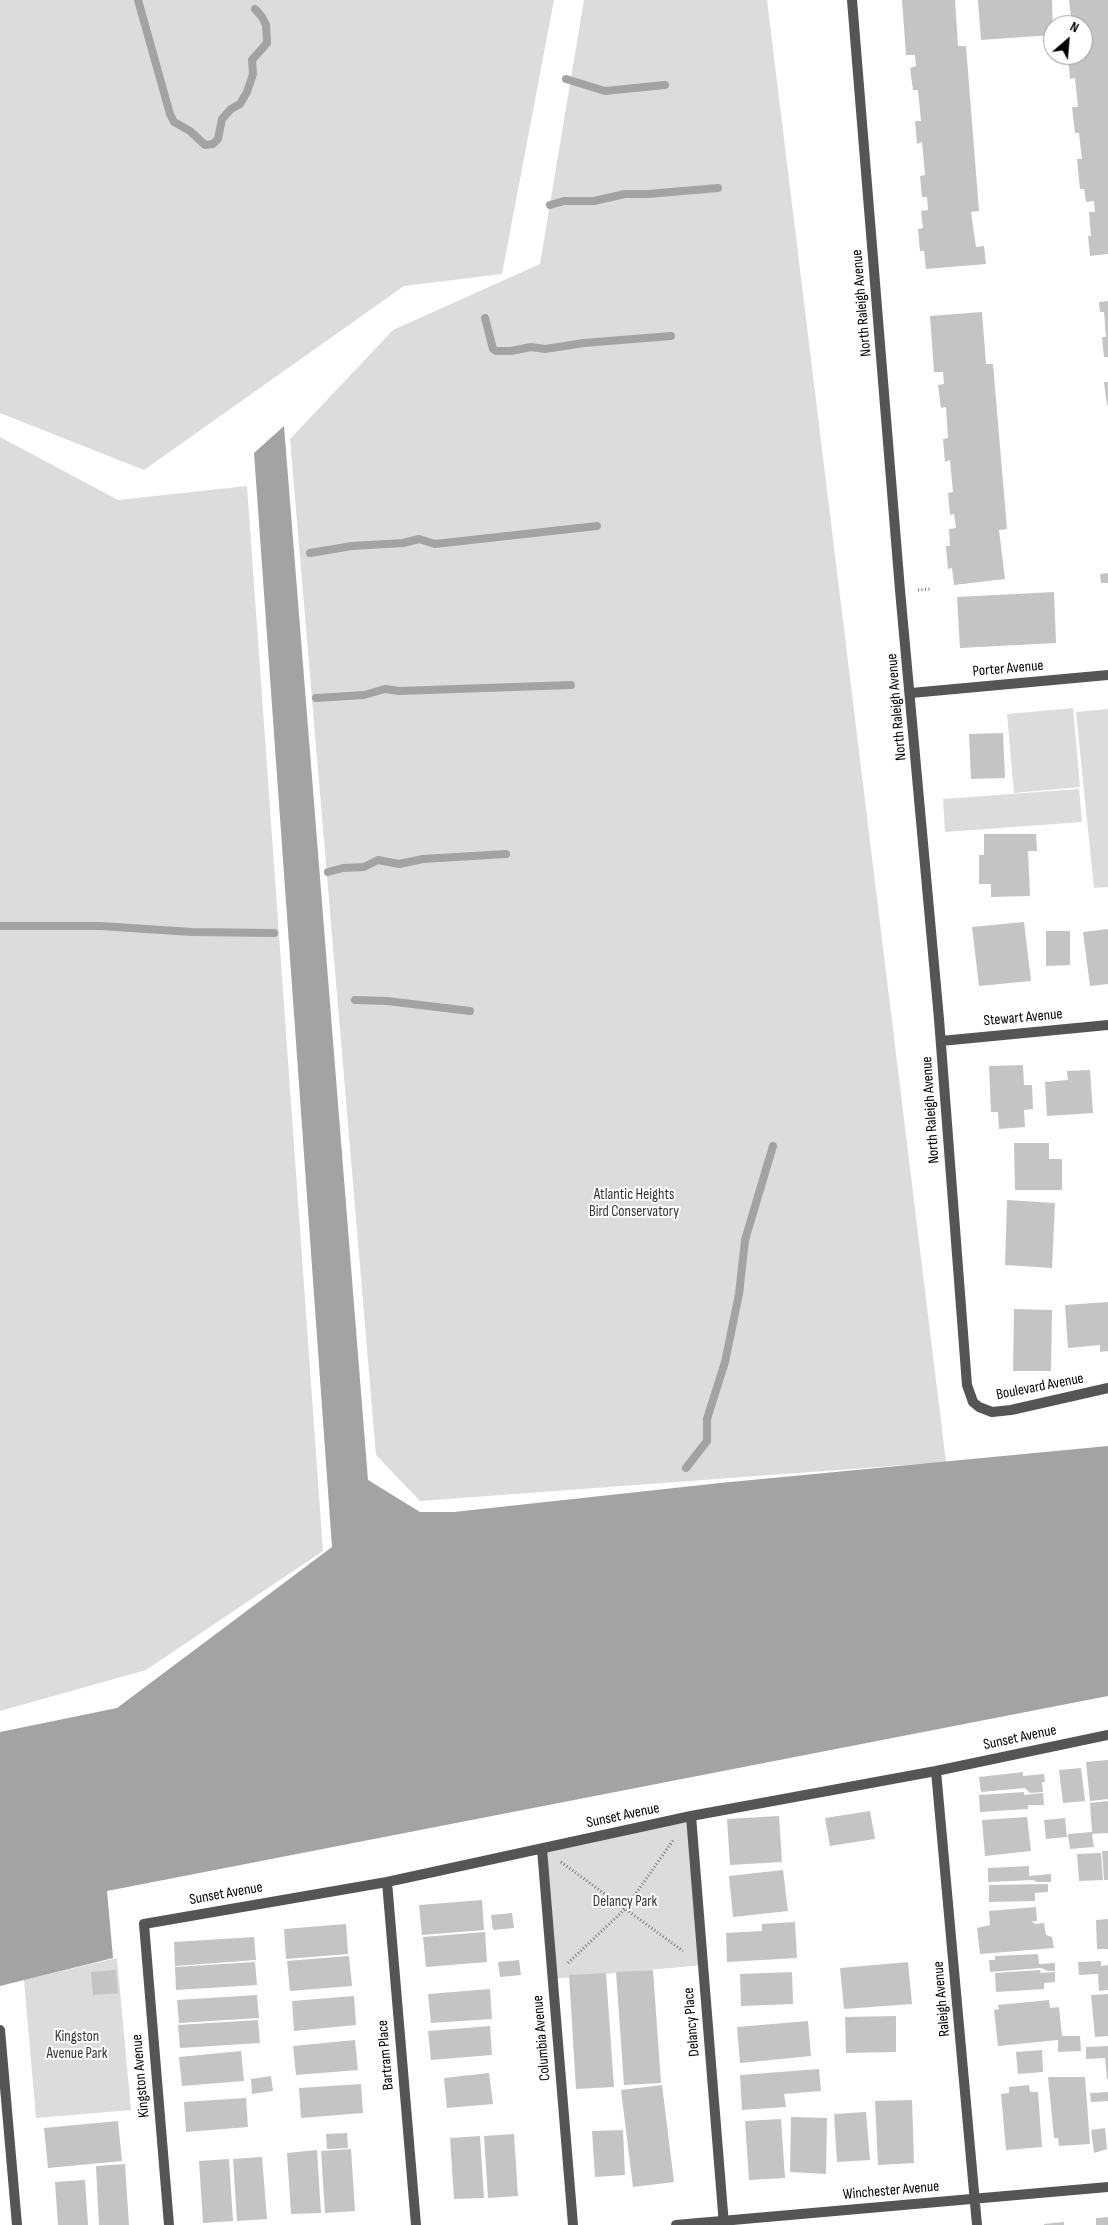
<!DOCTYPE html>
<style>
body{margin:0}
#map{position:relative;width:1108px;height:2225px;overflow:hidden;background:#fff;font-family:"Sofia Sans Condensed",sans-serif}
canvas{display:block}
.north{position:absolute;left:1043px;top:15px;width:50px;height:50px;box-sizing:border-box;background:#fff;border:1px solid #999;border-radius:50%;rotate:27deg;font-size:14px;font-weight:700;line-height:20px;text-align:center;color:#000}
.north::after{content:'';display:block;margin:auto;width:18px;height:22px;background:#000;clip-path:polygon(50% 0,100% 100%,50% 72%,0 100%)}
</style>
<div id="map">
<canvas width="1108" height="2225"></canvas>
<div class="north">N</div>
</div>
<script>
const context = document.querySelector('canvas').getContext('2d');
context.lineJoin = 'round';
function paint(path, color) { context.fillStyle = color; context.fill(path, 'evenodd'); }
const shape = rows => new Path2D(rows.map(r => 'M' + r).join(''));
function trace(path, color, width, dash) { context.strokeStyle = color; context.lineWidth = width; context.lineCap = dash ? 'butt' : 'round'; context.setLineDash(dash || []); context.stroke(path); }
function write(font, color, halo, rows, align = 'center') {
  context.font = font + ' "Sofia Sans Condensed",sans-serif'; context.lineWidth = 4; context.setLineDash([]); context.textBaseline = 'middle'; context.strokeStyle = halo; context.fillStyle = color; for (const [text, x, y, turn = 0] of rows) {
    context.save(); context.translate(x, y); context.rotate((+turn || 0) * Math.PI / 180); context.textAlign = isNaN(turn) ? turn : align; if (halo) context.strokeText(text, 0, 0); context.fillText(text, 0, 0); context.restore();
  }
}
paint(shape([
 [0,0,554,0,502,274,404,286,144,470,0,413],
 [584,0,767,0,946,1462,420,1501,376,1455,290,439,393,330,540,264],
 [0,437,118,500,247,486,323,1551,146,1670,0,1711],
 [1073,708,1080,787,1014,793,1007,714],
 [1108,709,1108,887,1094,888,1076,712],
 [1079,789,1082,822,945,832,943,799],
 [691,1816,702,1965,551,1979,542,1849],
 [117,1958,131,2110,36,2118,24,1980]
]), '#dcdcdc');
paint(shape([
 [284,426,368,1480,420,1512,454,1512,720,1483,1108,1446,1108,1696,107,1891,113,1958,0,1986,0,1732,117,1708,332,1547,254,453]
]), '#a3a3a3');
trace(shape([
 [138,0,170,114,174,122,190,131,205,145,213,144,218,139,222,119,231,109,240,104,247,92,253,74,252,60,267,43,266,25,262,17,255,9],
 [566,79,605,91,665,85],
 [550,205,564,201,594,201,625,194,648,194,718,188],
 [485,318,493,349,496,351,511,351,531,347,545,349,584,343,671,336],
 [310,553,352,546,403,543,419,539,435,544,597,526],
 [316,698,364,695,385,689,399,691,571,685],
 [328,872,343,868,364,867,378,860,399,864,423,859,506,854],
 [0,926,100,926,192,932,274,933],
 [355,1000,387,1001,470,1011],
 [686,1468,707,1441,707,1419,725,1362,739,1294,745,1240,773,1146]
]), '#a3a3a3', 8);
paint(shape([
 [902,0,955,0,958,46,966,46,979,211,971,212,976,247,984,246,986,264,926,269,924,251,920,251,918,229,923,228,921,211,928,210,927,197,922,197,920,176,925,175,922,142,917,144,915,121,921,121,918,90,913,90,910,68,916,66,915,55,906,55],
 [978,0,1052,0,1053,35,981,40],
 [1069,0,1108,0,1108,254,1090,256,1088,236,1091,236,1089,212,1095,212,1094,201,1086,202,1084,189,1080,189,1077,159,1082,159,1079,133,1075,133,1072,107,1078,107,1075,78,1070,79,1068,55,1083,55,1083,25,1072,25],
 [1108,301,1108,357,1104,357,1102,337,1106,337,1104,312,1100,312,1099,302],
 [982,312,986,364,993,364,1007,529,999,530,1005,579,954,585,952,568,948,569,946,546,950,546,949,529,956,528,954,514,950,515,948,493,953,492,950,460,945,462,943,439,948,438,946,407,941,408,938,385,944,384,943,372,934,372,930,316],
 [1104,382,1108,382,1108,405,1107,405],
 [1108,573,1108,583,1101,583,1100,574],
 [1054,592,1056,643,960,648,957,597],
 [1003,733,1005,778,971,779,969,734],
 [984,834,1036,834,1037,851,1028,851,1030,896,991,897,991,884,979,884,979,855,984,855],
 [1024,922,1031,981,979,986,972,927],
 [1108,929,1108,984,1090,986,1083,932],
 [1046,931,1070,931,1070,965,1046,966],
 [1023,1065,1024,1085,1032,1085,1033,1109,1024,1110,1025,1127,999,1129,998,1112,991,1112,989,1066],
 [1090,1070,1093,1113,1047,1116,1045,1082,1068,1080,1067,1071],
 [1014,1143,1049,1143,1049,1159,1062,1159,1062,1190,1015,1190],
 [1007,1200,1055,1203,1052,1268,1005,1265],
 [1108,1302,1108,1351,1100,1352,1100,1345,1068,1348,1065,1305],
 [1014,1309,1052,1310,1051,1371,1013,1371],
 [1108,1760,1108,1799,1090,1801,1086,1762],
 [1081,1768,1085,1801,1063,1803,1059,1770],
 [1023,1772,1023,1776,1044,1774,1045,1782,1042,1782,1043,1792,1030,1793,1025,1788,981,1792,979,1777],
 [1024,1792,1024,1795,1043,1793,1044,1805,1028,1805,1028,1809,980,1812,979,1795],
 [1108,1801,1108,1833,1092,1834,1094,1847,1070,1849,1068,1834,1092,1832,1090,1803],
 [870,1811,875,1839,830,1846,825,1818],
 [779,1816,782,1862,730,1865,727,1819],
 [1027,1817,1031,1851,985,1856,982,1820],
 [1065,1818,1067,1837,1046,1839,1044,1820],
 [1102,1851,1108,1851,1108,1880,1104,1880],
 [1101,1853,1103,1880,1079,1881,1077,1854],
 [1029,1866,1029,1876,1051,1874,1051,1882,1037,1882,1033,1880,988,1882,988,1868],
 [783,1870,788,1911,733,1917,729,1876],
 [1048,1884,1048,1892,1035,1893,1035,1901,989,1902,989,1885],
 [482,1900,484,1930,422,1935,419,1905],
 [1036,1907,1037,1921,1032,1921,1035,1924,1044,1923,1046,1935,1052,1937,1054,1948,980,1954,977,1928,990,1925,989,1911],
 [512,1913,514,1928,493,1930,491,1915],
 [1108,1919,1108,1949,1097,1949,1096,1920],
 [795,1922,797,1958,727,1962,726,1933,762,1931,762,1924],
 [346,1924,348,1954,286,1959,284,1929],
 [485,1932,487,1962,426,1967,423,1937],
 [254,1937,256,1960,175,1966,174,1942],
 [1038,1954,1039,1964,1055,1963,1055,1971,1048,1971,1041,1968,990,1972,989,1960,995,1960,995,1956],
 [349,1956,352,1986,290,1991,287,1961],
 [519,1960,521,1975,500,1977,498,1962],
 [1101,1961,1101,1966,1108,1965,1108,1990,1099,1991,1098,1974,1079,1975,1078,1962],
 [255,1962,257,1985,176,1990,175,1967],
 [908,1962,912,2004,844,2009,840,1968],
 [116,1970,118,1993,93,1995,91,1972],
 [653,1970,661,2083,624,2085,616,1972],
 [1040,1970,1041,1973,1055,1972,1055,1982,1044,1983,1044,1989,996,1992,995,1973],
 [792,1972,793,2004,741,2006,740,1974],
 [606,1973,614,2087,576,2089,569,1975],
 [490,1989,492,2019,431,2023,428,1994],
 [1108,1994,1108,2036,1095,2037,1091,1995],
 [257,1995,259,2018,179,2023,177,2000],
 [354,1996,356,2025,294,2031,292,2001],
 [1049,2000,1050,2008,1059,2007,1062,2036,1080,2036,1081,2051,1058,2052,1058,2040,998,2046,994,2010,999,2009,998,2005],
 [896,2016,896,2052,846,2053,845,2017],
 [258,2020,260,2043,180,2048,178,2025],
 [808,2021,811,2056,740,2063,737,2027],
 [490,2026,492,2055,431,2060,428,2031],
 [355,2040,358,2070,296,2075,293,2046],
 [1108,2046,1108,2079,1107,2079,1105,2058,1086,2059,1086,2047],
 [1042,2050,1043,2072,1018,2074,1016,2052],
 [241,2051,244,2081,182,2086,179,2057],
 [819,2069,821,2091,784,2094,786,2107,742,2110,740,2075],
 [489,2073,493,2104,447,2108,444,2078],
 [271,2076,273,2091,252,2094,251,2079],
 [1048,2077,1085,2077,1090,2144,1059,2146,1058,2138,1054,2138],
 [361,2084,363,2113,301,2118,299,2088],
 [662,2085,674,2182,633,2187,621,2090],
 [1029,2085,1030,2092,1038,2092,1042,2147,1006,2150,1001,2094,1009,2093,1009,2087],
 [1108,2092,1108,2101,1091,2102,1090,2093],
 [246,2098,248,2127,186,2132,184,2102],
 [912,2100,914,2163,878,2165,875,2101],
 [866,2112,870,2160,837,2162,834,2114],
 [791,2117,827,2118,826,2174,790,2172],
 [781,2119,785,2178,749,2180,745,2121],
 [118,2121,122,2161,48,2168,44,2128],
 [1105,2128,1107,2149,1094,2153,1091,2130],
 [623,2130,625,2175,595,2177,592,2131],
 [347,2133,348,2148,327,2149,326,2134],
 [514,2134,518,2196,488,2198,484,2136],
 [480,2136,484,2198,454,2199,450,2138],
 [351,2149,355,2211,325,2213,321,2151],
 [317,2150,321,2213,291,2214,287,2153],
 [262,2157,267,2219,237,2221,233,2159],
 [229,2159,233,2221,203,2223,199,2161],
 [125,2164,129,2225,99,2225,96,2166],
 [85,2180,88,2225,58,2225,55,2182],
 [1108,2217,1108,2225,1096,2225,1096,2218],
 [1064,2222,1064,2225,1044,2225,1044,2224]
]), '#c4c4c4');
trace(shape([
 [918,590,930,589],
 [561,1862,683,1951],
 [568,1963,625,1909,674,1839]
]), '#777', 3, [1, 2.5]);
trace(shape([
 [852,0,900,590,939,1019,967,1385,973,1402,979,1407,992,1412,1011,1410,1108,1388],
 [911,693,1108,675],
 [941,1041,1108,1025],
 [936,1771,977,2225],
 [691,1816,724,2225],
 [542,1849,573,2225],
 [387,1882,416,2225],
 [0,2030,17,2225],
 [169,2225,144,1924,387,1882,691,1816,936,1771,1108,1735],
 [676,2225,1108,2187]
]), '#555', 10);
write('15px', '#000', '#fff', [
 ["North Raleigh Avenue",862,303,-95],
 ["Porter Avenue",1008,669,-5],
 ["North Raleigh Avenue",897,707,-95],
 ["Stewart Avenue",1023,1018,-5],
 ["North Raleigh Avenue",931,1110,-94],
 ["Boulevard Avenue",1040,1387,-11],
 ["Sunset Avenue",1020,1738,-12],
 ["Sunset Avenue",623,1816,-12],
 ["Sunset Avenue",226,1894,-10],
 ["Raleigh Avenue",942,1999,-95],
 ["Delancy Place",692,2022,-95],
 ["Columbia Avenue",542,2038,-95],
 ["Bartram Place",386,2055,-95],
 ["Kingston Avenue",141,2076,-95],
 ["Winchester Avenue",891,2191,-5]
]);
write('15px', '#333', '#fff', [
 ["Atlantic Heights",634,1195],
 ["Bird Conservatory",634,1212],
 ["Delancy Park",625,1902],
 ["Kingston",77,2037],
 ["Avenue Park",77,2054]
]);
</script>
